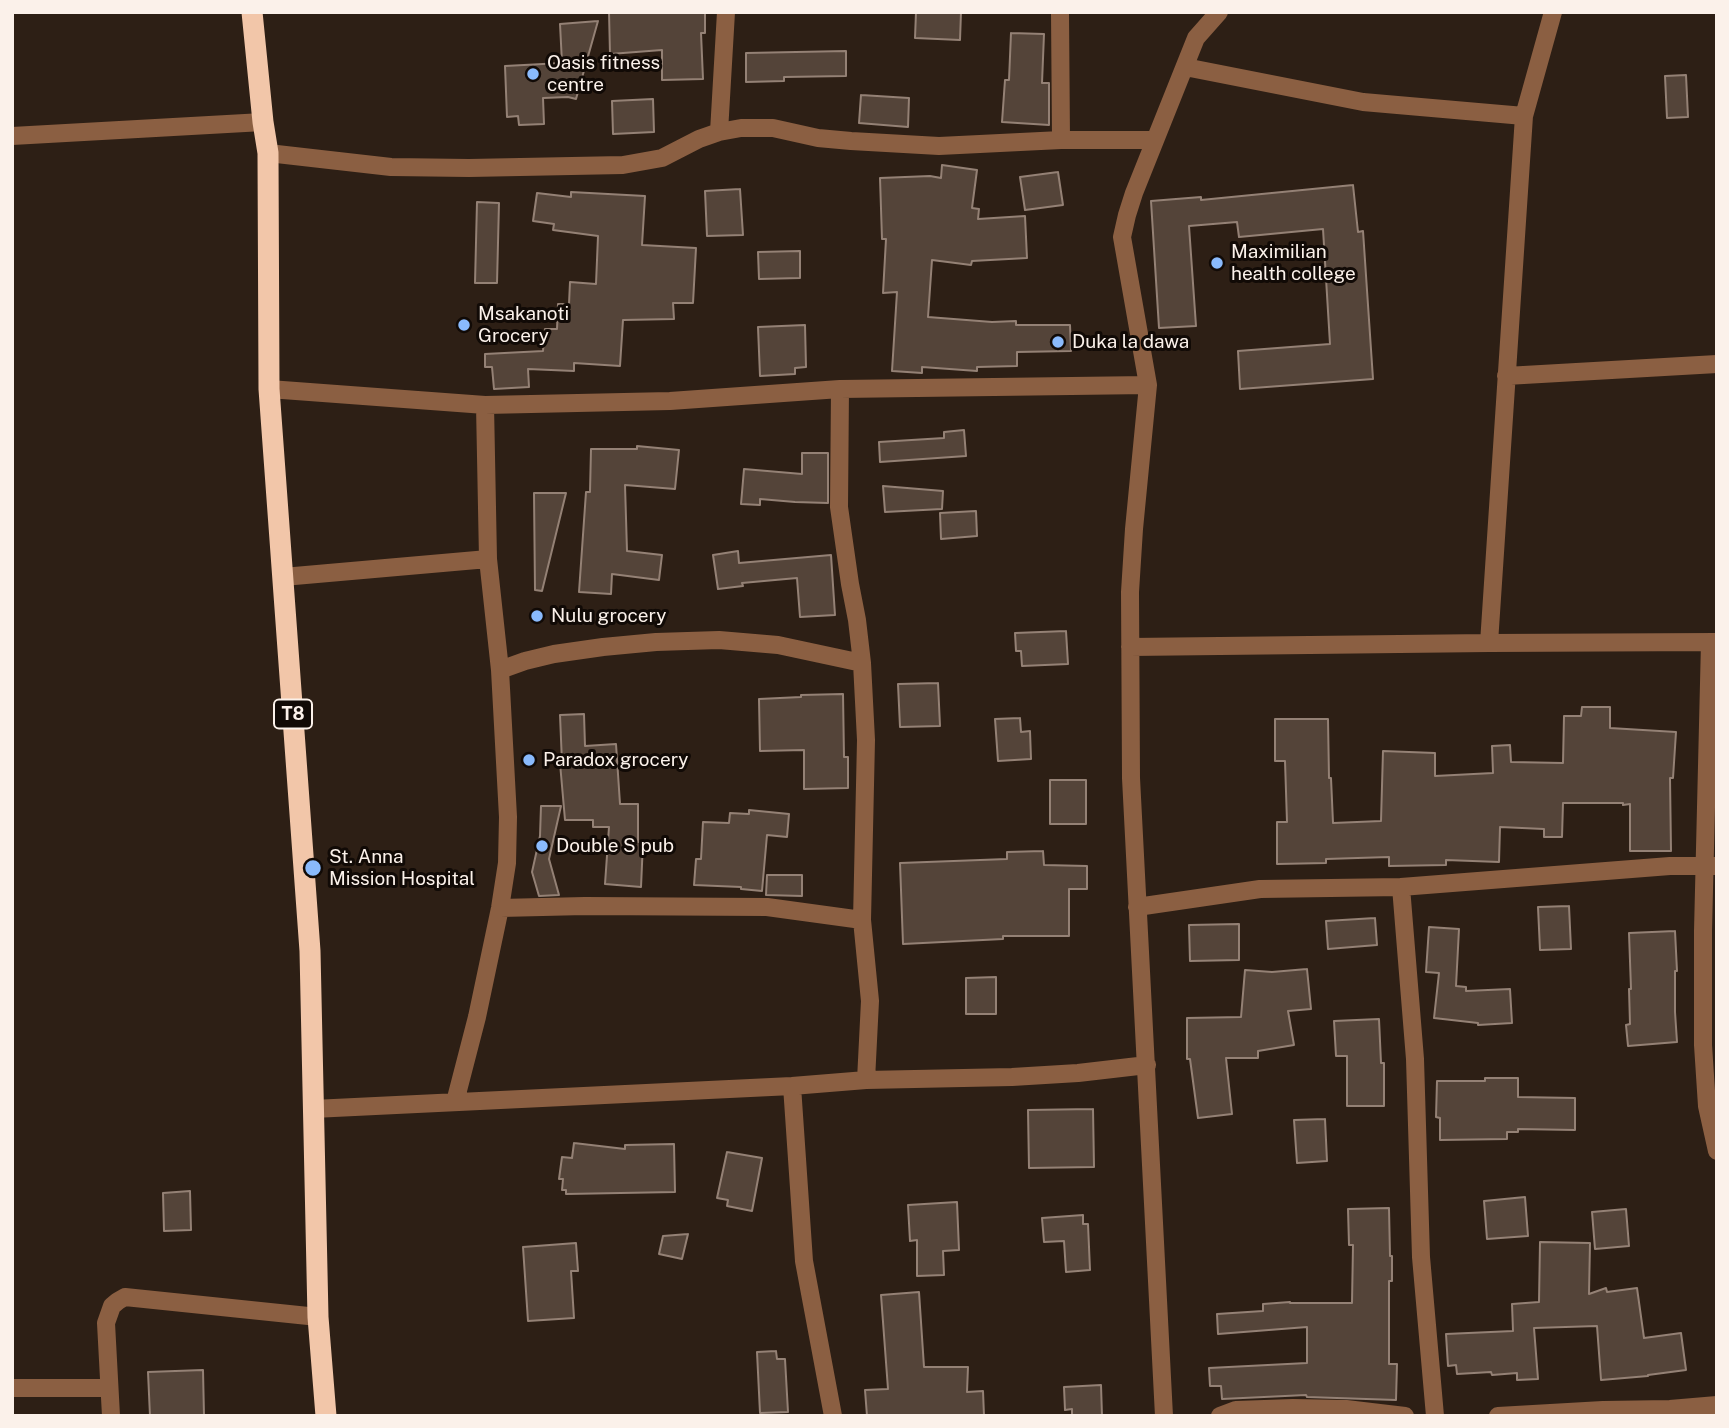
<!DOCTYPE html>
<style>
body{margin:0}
#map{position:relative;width:1729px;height:1428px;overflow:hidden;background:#2d1f15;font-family:"Public Sans",sans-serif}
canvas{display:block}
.frame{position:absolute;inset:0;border:14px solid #fbf1ea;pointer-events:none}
</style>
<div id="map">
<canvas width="1729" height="1428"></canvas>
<div class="frame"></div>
</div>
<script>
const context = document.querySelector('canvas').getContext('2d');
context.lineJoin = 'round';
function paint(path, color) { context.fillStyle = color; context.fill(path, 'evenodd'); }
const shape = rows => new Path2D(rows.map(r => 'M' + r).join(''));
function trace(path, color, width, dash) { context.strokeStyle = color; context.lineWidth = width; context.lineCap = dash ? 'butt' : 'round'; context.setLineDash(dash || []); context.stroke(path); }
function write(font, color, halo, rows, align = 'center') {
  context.font = font + ' "Public Sans",sans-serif'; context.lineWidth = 6; context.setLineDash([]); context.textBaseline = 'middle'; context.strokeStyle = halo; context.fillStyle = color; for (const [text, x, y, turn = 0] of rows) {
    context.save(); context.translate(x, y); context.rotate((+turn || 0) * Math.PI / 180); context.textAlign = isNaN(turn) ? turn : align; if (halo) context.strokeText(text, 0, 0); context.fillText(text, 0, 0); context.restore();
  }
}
const building = shape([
 [609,12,705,12,705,33,701,33,703,79,662,80,662,50,610,54,609,12],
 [916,12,961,12,960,40,915,38,916,12],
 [598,21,576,99,568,97,543,98,544,124,519,125,518,116,507,117,505,66,562,63,560,24,598,21],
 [1011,33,1044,34,1042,83,1049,83,1049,125,1002,122,1005,80,1009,80,1011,33],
 [846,51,846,76,784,77,784,81,746,82,746,53,846,51],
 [1686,75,1688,117,1667,118,1665,76,1686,75],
 [861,95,909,98,908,127,859,123,861,95],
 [653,99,654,132,613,134,612,101,653,99],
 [942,165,977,170,972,208,979,209,978,219,1025,216,1027,258,972,261,971,265,932,260,928,317,992,322,1016,321,1016,325,1070,325,1071,351,1017,352,1017,366,977,367,977,371,922,367,922,373,892,371,897,292,883,293,886,239,882,239,880,178,930,176,941,178,942,165],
 [1058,172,1063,205,1025,210,1020,177,1058,172],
 [1353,185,1358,232,1363,231,1373,379,1240,389,1238,351,1330,344,1323,229,1239,237,1237,222,1189,226,1196,326,1159,328,1151,201,1201,197,1201,200,1353,185],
 [740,189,743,235,707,236,705,191,740,189],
 [571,192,645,196,642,245,696,248,693,303,673,303,674,319,623,320,620,366,574,363,574,371,528,369,529,387,494,389,492,367,485,367,485,354,543,351,545,329,557,329,558,304,569,304,570,282,596,284,598,236,553,230,554,224,533,221,537,193,571,197,571,192],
 [477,202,499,203,497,283,475,283,477,202],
 [800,251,800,278,759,279,758,252,800,251],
 [805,325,806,367,795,368,795,374,760,376,758,327,805,325],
 [964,430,966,456,880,462,879,442,944,438,944,432,964,430],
 [637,446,679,450,675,489,625,485,627,551,662,555,659,580,612,574,611,594,579,592,586,492,590,492,591,449,637,449,637,446],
 [802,453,828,453,828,503,795,502,760,499,760,505,741,504,744,469,802,474,802,453],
 [883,486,943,491,942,509,885,512,883,486],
 [534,493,566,493,542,591,535,590,534,493],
 [976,511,977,536,941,539,940,513,976,511],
 [738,551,739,563,831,555,835,615,800,617,797,578,742,583,743,586,718,589,713,555,738,551],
 [1066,631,1068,664,1022,666,1021,651,1016,651,1015,633,1066,631],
 [938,683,940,726,900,727,898,684,938,683],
 [843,694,844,757,848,757,848,788,804,789,804,750,760,751,759,699,801,697,801,695,843,694],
 [1582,707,1610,707,1610,728,1676,732,1673,778,1670,778,1671,851,1630,851,1630,804,1623,805,1623,803,1563,803,1562,837,1544,837,1544,829,1500,827,1499,862,1446,860,1446,865,1389,866,1389,857,1326,859,1326,863,1277,864,1277,822,1287,822,1285,761,1275,761,1275,719,1328,719,1329,778,1331,778,1333,823,1381,821,1383,751,1435,753,1435,776,1493,773,1492,746,1510,745,1511,762,1563,763,1564,716,1581,716,1582,707],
 [584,714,585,746,616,744,620,804,638,804,638,842,643,842,641,887,605,884,609,827,593,827,593,820,565,820,560,763,562,763,560,715,584,714],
 [1020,718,1021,732,1030,731,1031,759,998,761,995,719,1020,718],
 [1050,780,1086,780,1086,824,1050,824,1050,780],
 [541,806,561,806,549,859,559,895,539,896,532,872,540,836,541,806],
 [749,810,789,814,787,837,767,835,762,891,741,889,741,887,694,885,696,859,701,859,703,822,729,823,730,813,749,814,749,810],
 [1043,851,1044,865,1087,866,1087,889,1069,889,1069,936,1003,936,1003,939,903,944,900,863,1007,859,1007,852,1043,851],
 [767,875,802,875,802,896,766,895,767,875],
 [1569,906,1571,949,1540,950,1538,907,1569,906],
 [1375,918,1377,945,1328,949,1326,921,1375,918],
 [1239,924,1239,960,1190,961,1189,925,1239,924],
 [1429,927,1459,929,1456,986,1466,987,1466,991,1510,989,1512,1023,1478,1025,1478,1023,1434,1018,1439,973,1426,972,1429,927],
 [1675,931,1677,971,1675,971,1675,1012,1677,1042,1628,1046,1626,1025,1630,1024,1629,989,1631,989,1629,933,1675,931],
 [1307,969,1311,1009,1288,1011,1294,1045,1258,1051,1258,1058,1226,1058,1232,1114,1198,1118,1190,1059,1187,1059,1187,1018,1241,1017,1245,970,1272,972,1307,969],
 [996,977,996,1014,966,1014,966,978,996,977],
 [1379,1019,1381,1063,1384,1063,1384,1106,1347,1106,1347,1056,1336,1056,1334,1021,1379,1019],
 [1485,1078,1518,1078,1518,1097,1575,1098,1575,1130,1518,1129,1518,1132,1507,1132,1507,1139,1440,1140,1440,1118,1436,1117,1437,1081,1485,1081,1485,1078],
 [1093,1109,1094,1167,1029,1168,1028,1110,1093,1109],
 [1325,1119,1327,1161,1297,1163,1294,1120,1325,1119],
 [574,1143,625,1149,625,1145,674,1144,675,1192,566,1194,566,1190,562,1190,563,1179,559,1179,562,1157,572,1158,574,1143],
 [727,1152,762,1158,752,1211,727,1206,728,1200,717,1198,727,1152],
 [190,1191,191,1230,164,1231,163,1193,190,1191],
 [1525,1197,1528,1236,1487,1239,1484,1201,1525,1197],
 [957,1202,959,1250,943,1251,944,1275,917,1276,917,1240,910,1241,908,1205,957,1202],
 [1389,1208,1390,1256,1392,1256,1392,1281,1389,1281,1389,1364,1397,1364,1396,1400,1307,1397,1306,1395,1222,1399,1221,1386,1210,1386,1209,1368,1307,1363,1307,1327,1218,1334,1217,1314,1263,1311,1263,1304,1290,1302,1290,1303,1352,1303,1353,1245,1349,1245,1348,1209,1389,1208],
 [1626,1209,1629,1246,1595,1249,1592,1212,1626,1209],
 [1083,1215,1083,1224,1088,1224,1090,1270,1066,1272,1064,1241,1044,1242,1042,1218,1083,1215],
 [688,1234,682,1259,659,1254,663,1236,688,1234],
 [1540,1242,1590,1243,1589,1294,1606,1288,1607,1292,1637,1288,1644,1338,1681,1333,1686,1370,1648,1375,1648,1376,1601,1380,1597,1326,1534,1328,1538,1379,1517,1380,1517,1373,1492,1375,1491,1372,1457,1374,1456,1365,1448,1366,1446,1334,1513,1331,1512,1304,1539,1302,1540,1242],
 [576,1243,578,1271,571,1271,574,1318,528,1321,523,1247,576,1243],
 [919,1292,924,1367,968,1367,967,1392,983,1391,984,1416,867,1416,865,1390,888,1389,881,1295,919,1292],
 [776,1351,777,1359,785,1359,788,1412,760,1413,757,1352,776,1351],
 [203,1370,204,1416,150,1416,148,1372,203,1370],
 [1101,1385,1102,1416,1072,1416,1072,1409,1065,1410,1064,1387,1101,1385]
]);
paint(building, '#544439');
trace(building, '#948175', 2);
trace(shape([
 [1060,12,1061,140],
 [1185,67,1363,102,1524,116],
 [719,132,726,12],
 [12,136,263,122],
 [268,153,391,167,469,168,623,165,662,158,699,139,719,132,741,128,773,128,818,138,851,141,939,146,1061,140,1154,140],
 [1506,376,1717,364],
 [269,389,485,405,670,401,840,389,1148,385],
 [840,389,839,507,850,584,857,620,862,663,866,740,862,920,870,1001,866,1080],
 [283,577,488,559],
 [1710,642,1703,931,1703,1045,1707,1106,1717,1151],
 [1489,643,1524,116,1553,12],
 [1130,647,1489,643,1717,642],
 [500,670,525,661,554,654,603,647,656,642,719,640,778,645,862,663],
 [1401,887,1415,1059,1421,1257,1435,1416],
 [1137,907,1260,889,1401,887,1670,866,1717,866],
 [500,908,585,906,767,907,862,920],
 [792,1086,804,1261,833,1416],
 [455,1102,477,1017,500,908,507,863,508,817,500,670,488,559,485,405],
 [313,1109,792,1086,866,1080,1012,1077,1078,1073,1147,1065],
 [12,1388,108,1388],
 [111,1416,106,1323,112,1306,118,1301,125,1297,318,1317],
 [1164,1416,1131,778,1130,592,1134,529,1148,385,1122,237,1127,215,1134,193,1196,38,1219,12],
 [1220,1416,1236,1410,1293,1408,1346,1409,1405,1416],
 [1498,1416,1603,1410,1670,1409,1717,1405]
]), '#8b5f42', 18);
trace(shape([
 [252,12,263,122,268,153,269,389,310,951,318,1317,326,1416]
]), '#f2c6a9', 21);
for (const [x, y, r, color] of [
 [533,74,7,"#8abafc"],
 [1217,263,7,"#8abafc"],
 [464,325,7,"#8abafc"],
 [1058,342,7,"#8abafc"],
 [537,616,7,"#8abafc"],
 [529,760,7,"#8abafc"],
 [542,846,7,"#8abafc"],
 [313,868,9,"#8abafc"]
]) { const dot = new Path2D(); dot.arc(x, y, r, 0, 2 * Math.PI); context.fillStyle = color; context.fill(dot); trace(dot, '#110a06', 2.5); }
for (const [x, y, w] of [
 [293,714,38]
]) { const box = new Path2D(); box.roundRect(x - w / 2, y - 14.5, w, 29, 5); context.fillStyle = '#110a06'; context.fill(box); trace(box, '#fbf1ea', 2); }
write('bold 18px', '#fbf1ea', null, [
 ["T8",293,714]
]);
write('19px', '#fbf1ea', '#110a06', [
 ["Oasis fitness",547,63],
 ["centre",547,85],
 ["Maximilian",1231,252],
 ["health college",1231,274],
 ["Msakanoti",478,314],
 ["Grocery",478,336],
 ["Duka la dawa",1072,342],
 ["Nulu grocery",551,616],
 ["Paradox grocery",543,760],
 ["Double S pub",556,846],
 ["St. Anna",329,857],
 ["Mission Hospital",329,879]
], 'left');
</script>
